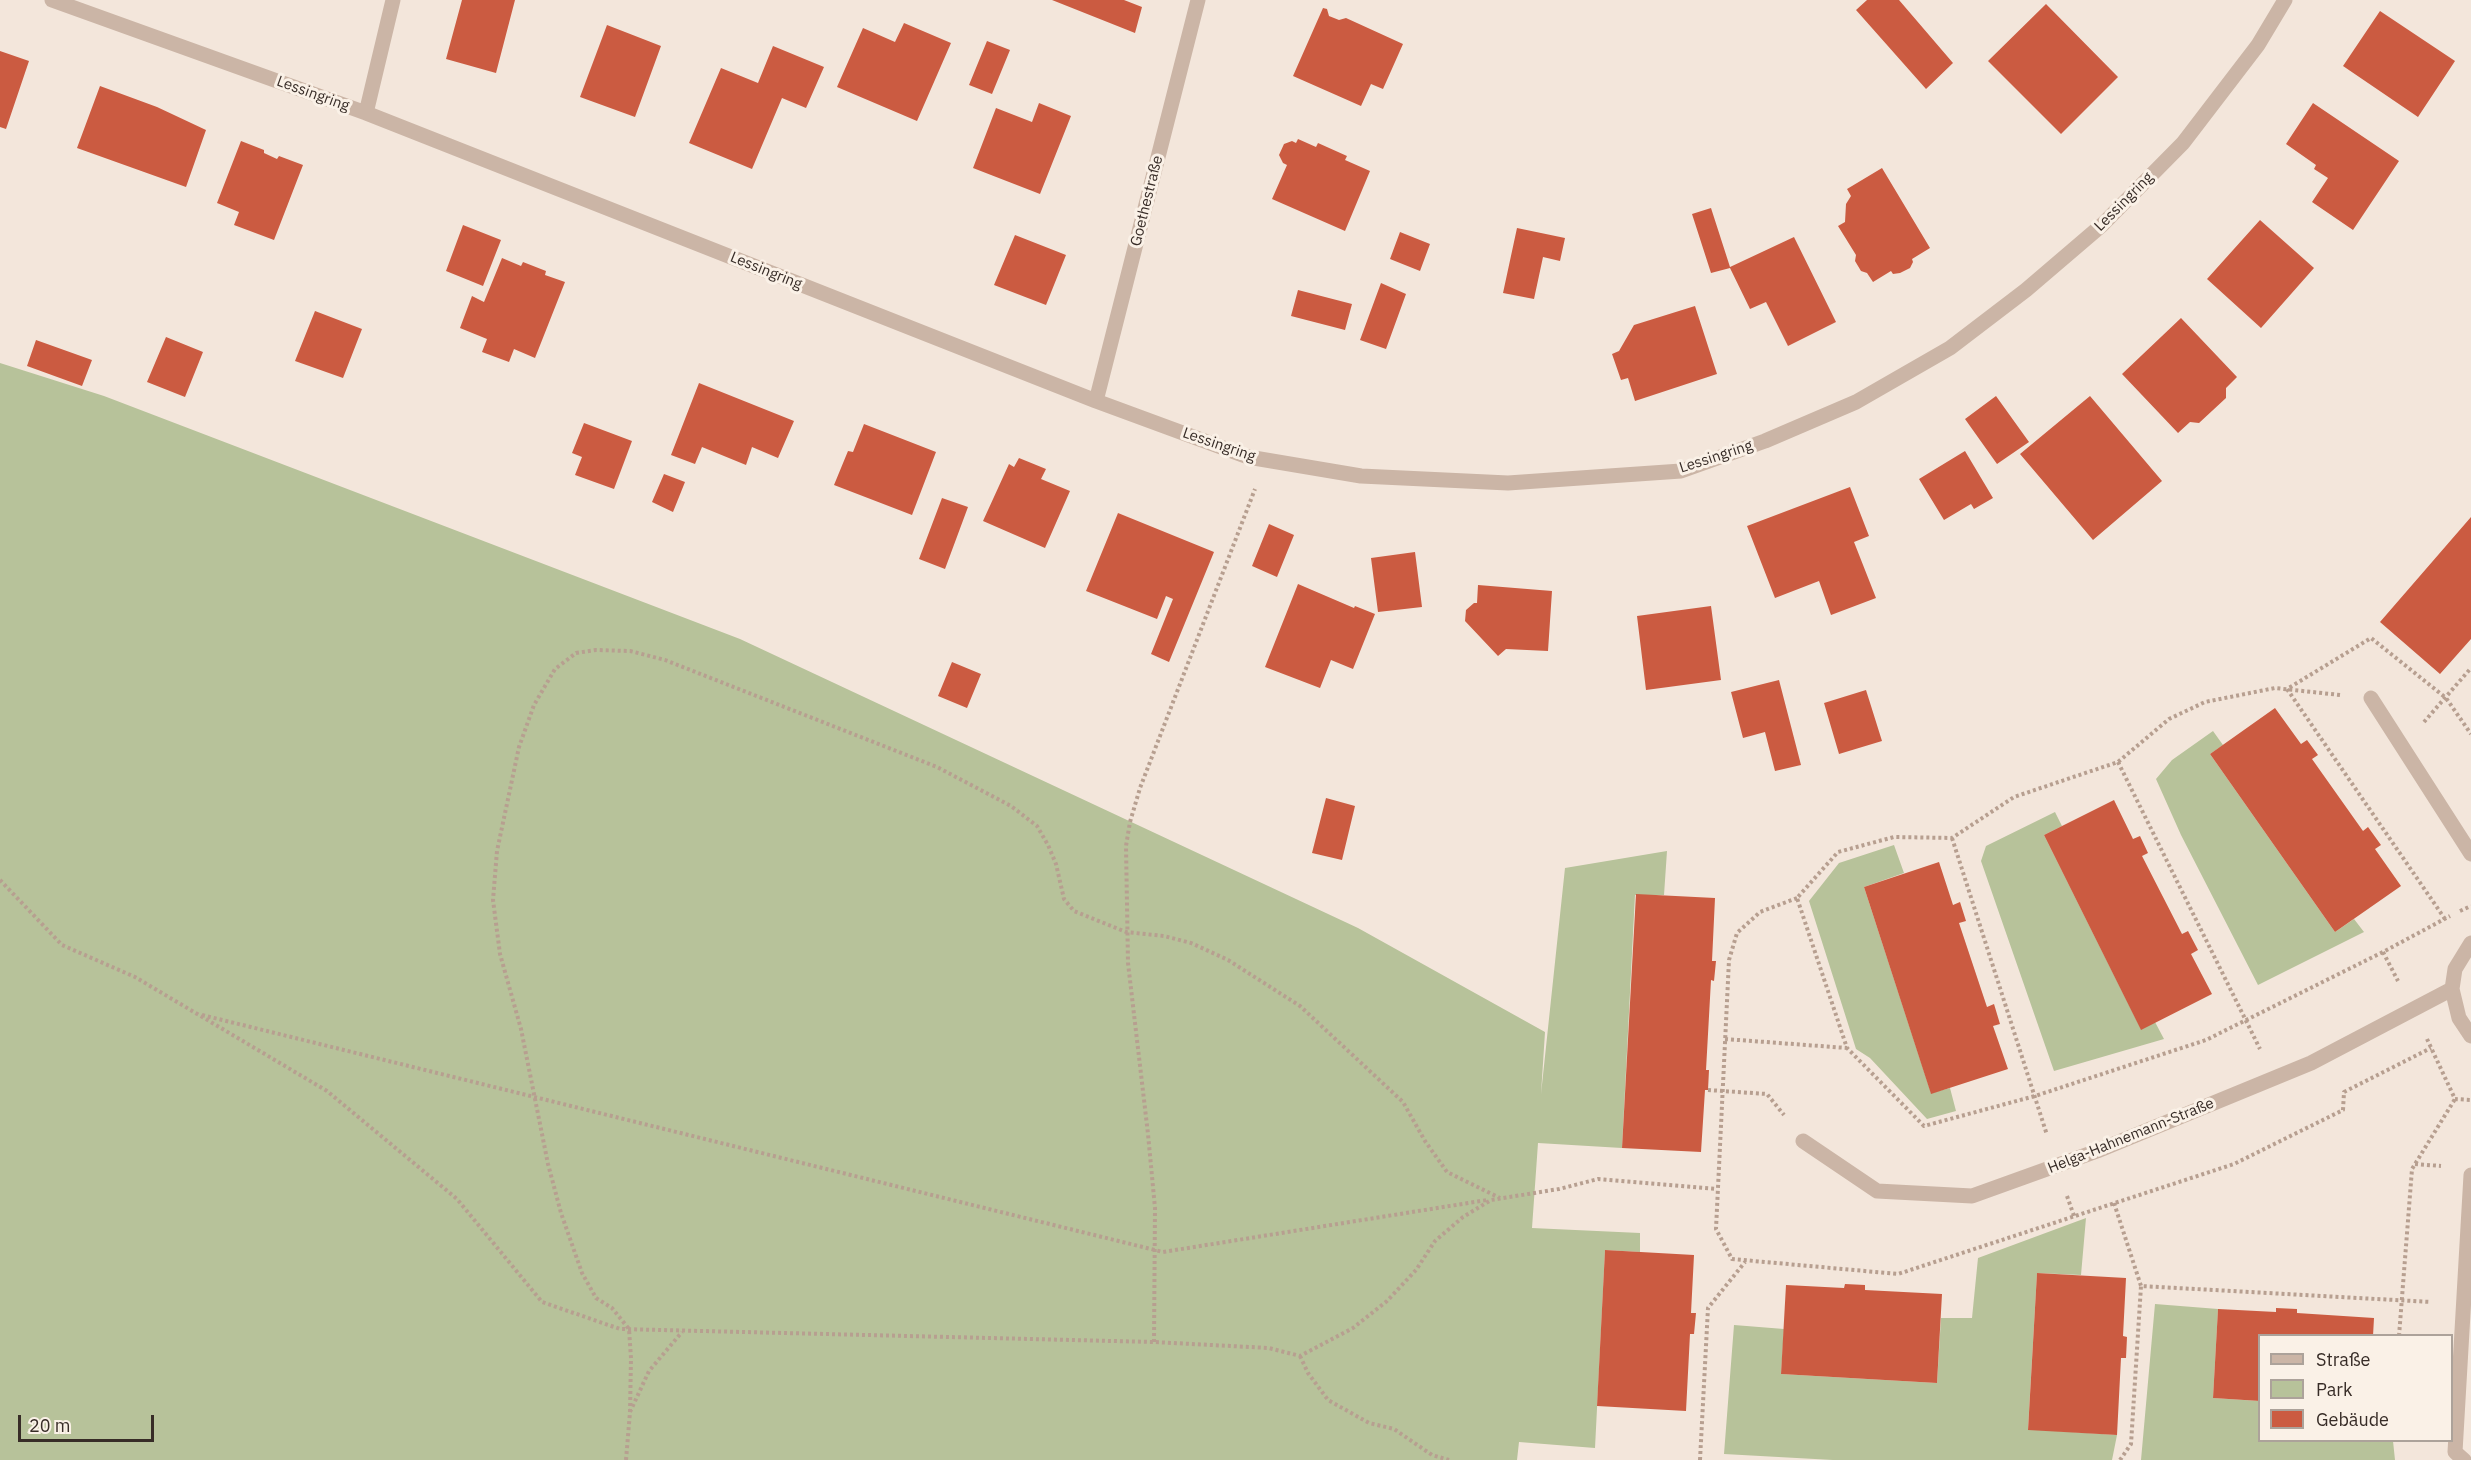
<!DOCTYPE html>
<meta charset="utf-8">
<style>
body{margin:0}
#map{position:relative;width:2471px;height:1460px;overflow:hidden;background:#f3e6db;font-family:"IBM Plex Sans",sans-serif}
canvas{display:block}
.legend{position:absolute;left:2258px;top:1334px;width:195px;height:108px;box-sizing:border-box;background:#faf1e7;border:2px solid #aca29a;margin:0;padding:8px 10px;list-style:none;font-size:18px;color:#372c27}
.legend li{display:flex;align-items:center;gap:12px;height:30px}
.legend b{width:30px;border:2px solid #aca29a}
.scale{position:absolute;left:18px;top:1415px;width:136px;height:27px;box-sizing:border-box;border:3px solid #372c27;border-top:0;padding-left:8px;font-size:18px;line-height:21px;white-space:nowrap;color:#372c27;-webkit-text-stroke:4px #faf1e7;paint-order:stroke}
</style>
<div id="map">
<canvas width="2471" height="1460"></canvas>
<ul class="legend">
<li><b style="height:8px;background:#cbb5a6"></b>Straße</li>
<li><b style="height:16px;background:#b7c29a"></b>Park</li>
<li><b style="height:16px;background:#cb5b41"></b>Gebäude</li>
</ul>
<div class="scale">20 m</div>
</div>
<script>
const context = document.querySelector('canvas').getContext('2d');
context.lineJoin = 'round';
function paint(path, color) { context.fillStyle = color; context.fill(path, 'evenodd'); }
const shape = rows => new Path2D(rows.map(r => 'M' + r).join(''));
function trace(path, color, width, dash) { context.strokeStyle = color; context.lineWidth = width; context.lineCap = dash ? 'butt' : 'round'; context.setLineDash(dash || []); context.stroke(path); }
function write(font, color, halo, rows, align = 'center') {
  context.font = font + ' "IBM Plex Sans",sans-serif'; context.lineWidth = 6; context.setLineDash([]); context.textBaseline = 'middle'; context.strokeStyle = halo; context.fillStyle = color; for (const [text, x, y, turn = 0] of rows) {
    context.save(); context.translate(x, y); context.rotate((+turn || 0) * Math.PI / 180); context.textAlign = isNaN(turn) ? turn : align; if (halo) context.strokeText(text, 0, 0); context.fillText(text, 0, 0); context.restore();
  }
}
paint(shape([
 [0,363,104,396,740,639,1358,928,1545,1032,1541,1094,1565,868,1667,851,1664,895,1635,895,1622,1148,1538,1143,1532,1228,1640,1233,1640,1252,1605,1250,1595,1448,1519,1442,1517,1460,0,1460],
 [2213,731,2223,745,2210,754,2335,932,2354,919,2364,932,2258,985,2181,835,2156,779,2172,760],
 [2055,812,2062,826,2044,835,2141,1029,2155,1022,2164,1039,2054,1071,1981,861,1986,846],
 [1894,845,1904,873,1864,887,1931,1093,1950,1088,1956,1111,1927,1119,1870,1058,1856,1049,1809,901,1839,863],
 [2086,1218,2081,1275,2037,1273,2028,1429,2117,1435,2112,1460,1833,1460,1724,1454,1734,1325,1784,1329,1781,1374,1937,1383,1941,1318,1972,1318,1978,1258],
 [2155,1304,2218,1309,2213,1398,2259,1401,2260,1440,2393,1441,2395,1460,2141,1460]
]), '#b7c29a');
paint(shape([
 [462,0,515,0,496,73,446,59],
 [1052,0,1124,0,1142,7,1135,33],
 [1867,0,1899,0,1953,63,1926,89,1856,10],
 [2046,4,2118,77,2061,134,1988,61],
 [1323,8,1327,9,1329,16,1339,20,1346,18,1403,44,1383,89,1371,84,1361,106,1293,76],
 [2380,11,2455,61,2418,117,2343,66],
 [904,23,951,43,917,121,837,87,863,28,895,42],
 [607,25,661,46,635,117,580,97],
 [987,41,1010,50,992,94,969,85],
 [773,46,824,67,806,108,782,98,752,169,689,143,721,68,758,83],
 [0,51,29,61,6,129,0,127],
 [100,86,157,107,206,130,186,187,77,148],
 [1039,103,1071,116,1040,194,973,168,996,108,1032,122],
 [2313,103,2399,161,2353,230,2312,202,2328,178,2314,169,2316,165,2286,144],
 [1298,139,1316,147,1318,143,1347,156,1345,160,1370,171,1345,231,1272,199,1287,165,1283,163,1279,155,1284,144,1292,141,1296,143],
 [241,141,264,150,264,153,277,159,279,156,303,165,274,240,234,225,239,212,217,203],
 [1882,168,1930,248,1912,259,1913,262,1910,268,1900,273,1893,274,1891,271,1873,282,1867,273,1861,271,1855,261,1856,255,1838,226,1845,222,1846,204,1851,196,1847,189],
 [1711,208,1730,267,1794,237,1836,322,1788,346,1766,302,1750,309,1730,268,1711,273,1692,214],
 [2260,220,2314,268,2261,328,2207,279],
 [463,225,501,240,483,286,446,271],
 [1517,228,1565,238,1560,261,1543,257,1534,299,1503,293],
 [1400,232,1430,244,1420,271,1390,259],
 [1015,235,1066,255,1046,305,994,285],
 [502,258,521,266,523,262,546,271,545,275,565,282,535,358,514,349,509,362,482,352,487,339,460,328,472,296,484,302],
 [1381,283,1406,294,1386,349,1360,340],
 [1298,290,1352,304,1345,330,1291,316],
 [1695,306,1717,374,1635,401,1628,378,1621,380,1612,354,1619,351,1634,325],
 [315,311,362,329,343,378,295,361],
 [2181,318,2237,377,2226,388,2226,398,2199,423,2190,422,2178,433,2122,374],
 [166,337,203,352,185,397,147,382],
 [36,340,92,360,82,386,27,366],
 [699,383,794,421,778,458,752,447,746,465,702,447,695,464,671,455],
 [1996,396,2029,442,1997,464,1965,419],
 [2090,396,2162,481,2093,540,2020,454],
 [584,423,632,441,614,489,575,475,582,457,572,453],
 [864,424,936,452,912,515,834,485,848,451,853,452],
 [1965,451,1993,498,1974,509,1971,504,1944,520,1919,479],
 [1019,458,1046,469,1041,479,1070,491,1045,548,983,521,1009,464,1014,467],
 [664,474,685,482,673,512,652,502],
 [1850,487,1869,536,1854,542,1876,598,1831,615,1819,581,1775,598,1747,526],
 [942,498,968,507,945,569,919,559],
 [1118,513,1214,552,1169,662,1151,654,1173,599,1166,596,1157,619,1086,591],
 [2471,517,2471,639,2440,674,2380,622],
 [1269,524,1294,535,1277,577,1252,566],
 [1415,552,1422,607,1378,612,1371,558],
 [1298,584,1354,608,1355,606,1375,614,1353,669,1331,660,1320,688,1265,667],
 [1478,585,1552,591,1548,651,1506,649,1498,656,1465,621,1466,610,1474,603,1477,603],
 [1711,606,1721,680,1646,690,1637,616],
 [952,662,981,674,967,708,938,696],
 [1779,680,1801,765,1775,771,1765,732,1743,738,1731,692],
 [1866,690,1882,741,1839,754,1824,703],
 [2275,708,2301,744,2307,740,2318,755,2312,759,2363,831,2368,827,2381,845,2375,849,2401,886,2335,932,2210,754],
 [1326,798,1355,806,1342,860,1312,853],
 [2114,800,2133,839,2140,836,2148,853,2142,856,2182,934,2188,931,2198,950,2191,954,2212,994,2141,1030,2044,835],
 [1939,862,1953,905,1960,902,1966,921,1959,923,1987,1007,1994,1004,2000,1024,1993,1026,2008,1069,1931,1094,1864,887],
 [1636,894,1715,898,1712,961,1716,961,1714,981,1711,980,1706,1070,1709,1070,1708,1090,1705,1090,1701,1152,1622,1148],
 [1605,1250,1694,1255,1691,1313,1696,1313,1694,1334,1690,1334,1686,1411,1597,1406],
 [2037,1273,2126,1278,2123,1336,2127,1337,2126,1358,2121,1358,2117,1435,2028,1430],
 [1845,1284,1865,1285,1865,1290,1942,1294,1937,1383,1781,1374,1786,1285,1844,1288],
 [2276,1308,2297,1309,2297,1313,2374,1318,2373,1336,2260,1336,2260,1401,2213,1398,2218,1309,2276,1312]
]), '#cb5b41');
trace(shape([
 [2340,695,2275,688,2205,702,2169,719,2118,762,2014,797,1952,838,1894,837,1838,852,1797,898,1847,1048,1924,1126,2035,1096,2206,1040,2383,952,2450,916],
 [2424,722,2471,668],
 [2118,762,2260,1049],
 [1952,838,2047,1135],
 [0,880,62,945,135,977,327,1091,457,1199,542,1302,620,1329,1154,1342,1269,1348,1300,1356,1353,1328,1387,1301,1416,1270,1435,1241,1463,1217,1491,1200,1559,1189,1598,1179,1717,1189],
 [1797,898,1760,912,1737,933,1729,960,1716,1229,1732,1259,1898,1274,2234,1164,2343,1110,2344,1092,2431,1048],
 [2460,911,2471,906],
 [2445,919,2287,689,2371,638,2446,698,2471,734],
 [2383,952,2398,981],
 [202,1015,1163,1252,1487,1200],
 [1725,1039,1847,1048],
 [2427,1039,2455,1099,2471,1100],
 [1708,1090,1767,1094,1784,1115],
 [2415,1164,2441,1166],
 [2067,1196,2074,1216],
 [2114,1203,2141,1286,2431,1302],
 [2399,1336,2412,1169,2455,1099],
 [1154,1342,1155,1208,1148,1134,1128,963,1126,846,1130,822,1140,788,1255,489],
 [1300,1356,1308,1373,1328,1400,1369,1423,1394,1429,1432,1455,1449,1460],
 [630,1412,631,1358,629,1329,612,1308,596,1298,582,1273,561,1213,548,1164,521,1029,500,954,493,900,497,851,519,747,534,705,555,669,576,653,596,650,630,651,665,660,937,767,1011,806,1037,826,1048,845,1056,864,1064,899,1074,911,1126,932,1164,936,1191,943,1228,960,1300,1006,1403,1102,1425,1141,1447,1172,1500,1198],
 [626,1460,630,1412,649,1371,682,1332],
 [1700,1460,1708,1308,1745,1262],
 [2120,1460,2131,1444,2141,1286]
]), '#b79f90', 4, [3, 3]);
trace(shape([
 [52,0,366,113,1096,401,1248,457,1361,476,1508,483,1681,471,1765,441,1856,402,1950,348,2026,290,2102,225,2183,143,2258,45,2285,0],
 [366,113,393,0],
 [1096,401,1198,0],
 [2371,698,2471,854],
 [2471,943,2455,969,2452,989,2459,1018,2471,1036],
 [1803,1141,1877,1191,1972,1196,2097,1151,2311,1063,2452,989],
 [2464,1460,2455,1452,2471,1175]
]), '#cbb5a6', 15);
write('15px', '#372c27', '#faf1e7', [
 ["Lessingring",313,94,20],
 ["Goethestraße",1147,201,-76],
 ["Lessingring",2124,202,-45],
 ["Lessingring",766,271,22],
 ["Lessingring",1219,445,19],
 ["Lessingring",1716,457,-18],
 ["Helga-Hahnemann-Straße",2131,1136,-22]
]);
</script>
